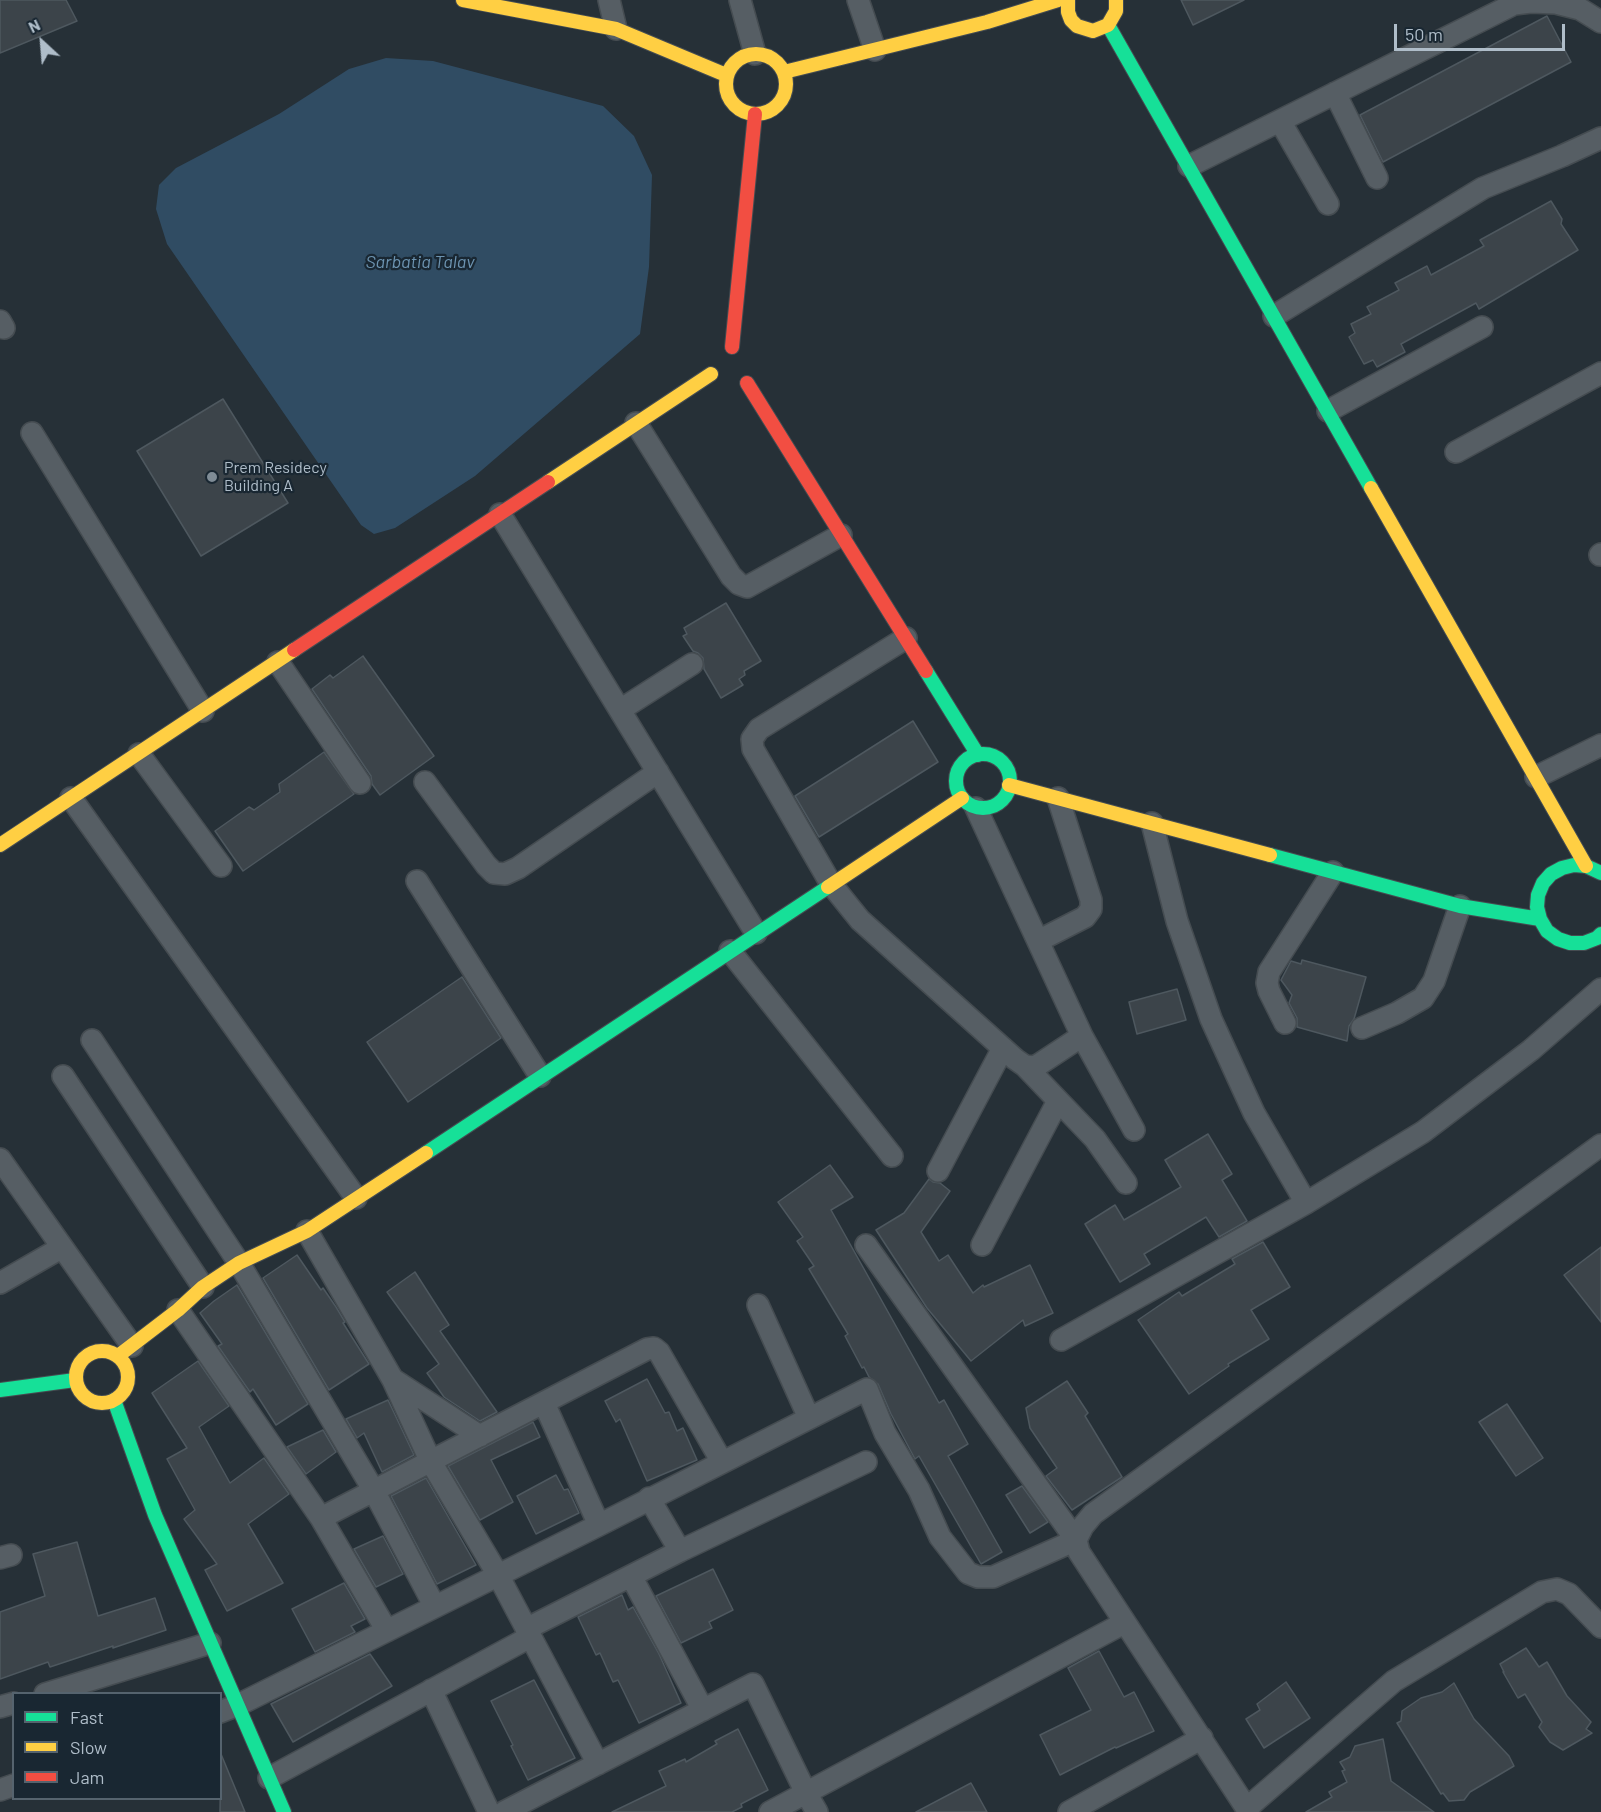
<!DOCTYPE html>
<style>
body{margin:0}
#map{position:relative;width:1601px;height:1812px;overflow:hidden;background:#263037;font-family:Barlow,sans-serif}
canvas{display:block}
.legend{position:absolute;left:12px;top:1692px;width:210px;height:108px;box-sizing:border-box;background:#192732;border:2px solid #55636e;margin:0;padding:8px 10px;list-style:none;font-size:18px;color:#afbdc9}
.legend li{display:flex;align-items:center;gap:12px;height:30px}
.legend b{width:30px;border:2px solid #55636e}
.north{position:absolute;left:12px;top:12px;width:60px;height:60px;-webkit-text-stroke:4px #192732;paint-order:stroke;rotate:334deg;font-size:16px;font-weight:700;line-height:24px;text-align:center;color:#afbdc9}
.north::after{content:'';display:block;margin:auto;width:21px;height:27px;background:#afbdc9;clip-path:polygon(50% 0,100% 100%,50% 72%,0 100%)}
.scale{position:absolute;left:1394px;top:24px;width:171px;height:27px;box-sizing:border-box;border:3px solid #afbdc9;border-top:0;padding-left:8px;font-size:18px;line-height:21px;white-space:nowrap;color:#afbdc9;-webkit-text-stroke:4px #192732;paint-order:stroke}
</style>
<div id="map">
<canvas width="1601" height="1812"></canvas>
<ul class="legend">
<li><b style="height:8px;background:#16e098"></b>Fast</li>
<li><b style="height:8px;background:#ffcf43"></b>Slow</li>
<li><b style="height:8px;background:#f24e42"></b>Jam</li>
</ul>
<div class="north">N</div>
<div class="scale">50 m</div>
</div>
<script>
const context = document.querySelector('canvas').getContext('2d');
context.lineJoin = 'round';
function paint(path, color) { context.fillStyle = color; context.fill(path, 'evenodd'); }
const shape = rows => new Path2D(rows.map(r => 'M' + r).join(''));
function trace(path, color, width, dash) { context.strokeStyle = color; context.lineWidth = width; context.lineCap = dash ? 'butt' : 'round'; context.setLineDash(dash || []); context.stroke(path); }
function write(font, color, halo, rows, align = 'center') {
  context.font = font + ' Barlow,sans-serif'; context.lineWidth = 4.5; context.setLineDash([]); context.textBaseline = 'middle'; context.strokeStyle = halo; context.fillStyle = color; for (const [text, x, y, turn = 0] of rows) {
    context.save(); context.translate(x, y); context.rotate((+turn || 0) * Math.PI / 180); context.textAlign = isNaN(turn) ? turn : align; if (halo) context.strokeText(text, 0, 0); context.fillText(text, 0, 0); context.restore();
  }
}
paint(shape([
 [386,58,433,61,603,106,634,136,652,175,649,267,640,334,475,476,395,528,374,534,361,525,167,244,156,209,159,185,176,168,279,114,349,69]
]), '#304c63');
const building = shape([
 [0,0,66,0,77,21,0,53,0,0],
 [1181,0,1244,0,1193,25,1181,0],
 [1547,16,1571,62,1383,162,1360,115,1547,16],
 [1551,201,1562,219,1561,224,1578,250,1479,309,1476,303,1401,344,1405,352,1377,367,1373,360,1364,364,1349,337,1355,333,1351,324,1371,314,1367,307,1399,290,1395,283,1427,266,1431,275,1484,246,1480,240,1551,201],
 [223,399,288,503,201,556,137,451,223,399],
 [726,603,761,661,744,671,745,675,739,679,743,685,721,698,704,669,703,658,698,653,693,651,683,636,687,634,684,628,726,603],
 [363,656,434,756,380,795,372,784,371,776,312,689,330,675,333,678,363,656],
 [913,721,938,762,819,837,795,796,913,721],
 [324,752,354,794,243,871,215,831,249,807,254,810,280,792,279,784,324,752],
 [1302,960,1366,977,1354,1019,1349,1026,1347,1041,1297,1027,1297,1018,1289,1003,1292,995,1281,980,1291,961,1301,964,1302,960],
 [462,977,501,1038,408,1102,367,1042,462,977],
 [1177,989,1186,1020,1137,1034,1129,1002,1177,989],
 [1208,1134,1232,1174,1222,1180,1247,1221,1219,1237,1206,1217,1144,1254,1150,1264,1120,1282,1085,1224,1115,1205,1124,1220,1181,1187,1165,1160,1208,1134],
 [830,1165,853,1197,831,1210,939,1403,944,1400,968,1444,948,1456,1002,1552,981,1564,919,1456,915,1459,891,1414,878,1384,869,1377,864,1367,862,1368,845,1336,848,1334,809,1269,814,1266,797,1241,803,1237,778,1202,830,1165],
 [929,1179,933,1182,940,1183,950,1191,921,1232,939,1261,948,1255,973,1293,983,1285,984,1287,1030,1265,1053,1313,1025,1326,1023,1320,971,1361,927,1308,876,1230,904,1213,929,1179],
 [1263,1242,1290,1287,1251,1310,1269,1339,1228,1364,1229,1366,1189,1394,1138,1320,1179,1292,1182,1296,1235,1264,1232,1259,1263,1242],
 [1601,1247,1601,1322,1564,1275,1601,1247],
 [297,1255,321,1290,323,1288,336,1307,345,1322,343,1323,369,1364,329,1390,263,1278,297,1255],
 [415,1272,449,1325,440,1331,497,1412,480,1421,444,1397,427,1373,439,1364,387,1292,415,1272],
 [237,1285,308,1404,276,1425,253,1389,250,1392,218,1346,222,1344,200,1313,214,1301,237,1285],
 [198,1361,229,1406,199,1427,230,1483,264,1458,289,1494,248,1524,283,1583,227,1611,205,1570,217,1564,184,1519,195,1510,167,1459,187,1448,152,1393,198,1361],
 [647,1379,665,1413,669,1412,677,1431,683,1428,697,1460,647,1481,620,1419,616,1422,605,1401,647,1379],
 [1067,1381,1088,1413,1085,1416,1122,1477,1072,1510,1046,1476,1057,1468,1030,1428,1026,1408,1067,1381],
 [388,1400,414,1455,382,1472,364,1433,357,1438,346,1419,388,1400],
 [1507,1404,1543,1458,1516,1476,1479,1422,1507,1404],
 [533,1422,540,1437,491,1460,513,1502,480,1520,448,1466,533,1422],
 [323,1430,336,1452,306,1474,287,1447,323,1430],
 [556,1475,564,1490,568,1489,579,1513,536,1534,517,1496,556,1475],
 [426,1478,476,1565,437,1584,391,1496,426,1478],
 [1022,1486,1048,1522,1030,1533,1006,1495,1022,1486],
 [383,1536,403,1574,376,1587,354,1549,383,1536],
 [77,1542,98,1616,155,1598,166,1630,113,1648,113,1646,50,1667,48,1662,0,1679,0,1612,45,1596,33,1554,77,1542],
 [713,1569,733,1610,709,1622,712,1628,681,1643,656,1596,713,1569],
 [344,1583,365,1619,351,1626,355,1632,315,1652,292,1609,344,1583],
 [622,1595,628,1610,633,1607,659,1654,681,1703,639,1723,618,1680,613,1682,600,1653,596,1655,578,1617,622,1595],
 [1526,1648,1539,1667,1547,1662,1567,1696,1591,1722,1586,1729,1592,1733,1563,1750,1550,1742,1539,1727,1542,1722,1525,1694,1518,1698,1503,1672,1504,1672,1500,1664,1526,1648],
 [1099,1651,1124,1697,1134,1692,1154,1731,1116,1748,1115,1747,1060,1775,1040,1735,1091,1710,1068,1668,1099,1651],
 [370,1654,392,1686,293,1742,271,1704,370,1654],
 [534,1680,575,1758,528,1780,511,1746,513,1745,491,1701,534,1680],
 [1286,1682,1310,1718,1264,1748,1246,1719,1260,1710,1257,1704,1286,1682],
 [1454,1683,1474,1719,1509,1756,1514,1766,1470,1792,1464,1800,1449,1801,1443,1793,1441,1794,1397,1723,1401,1721,1402,1711,1421,1698,1442,1692,1454,1683],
 [738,1729,768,1790,741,1804,742,1807,732,1812,612,1812,666,1786,659,1771,685,1759,686,1762,717,1744,715,1741,738,1729],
 [1383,1739,1391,1781,1434,1812,1306,1812,1332,1797,1329,1792,1347,1782,1342,1771,1345,1770,1340,1762,1350,1757,1355,1746,1383,1739],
 [221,1754,245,1812,220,1812,221,1754],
 [971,1783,987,1812,916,1812,971,1783]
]);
paint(building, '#3c444a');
trace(building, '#4e585f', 1.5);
const street = shape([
 [609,0,616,29],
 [740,0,755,54],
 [858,0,875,50],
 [1335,93,1377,178],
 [1280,121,1328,204],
 [1189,166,1514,4,1531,2,1556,3,1580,9,1601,22],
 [1274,316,1483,188,1562,156,1601,138],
 [0,321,4,328],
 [1328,411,1482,327],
 [636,423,731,576,739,584,747,587,841,535],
 [32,433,203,711],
 [1456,452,1601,373],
 [500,514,756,933],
 [1600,555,1601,554],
 [906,638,759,729,752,739,753,749,831,884,860,920,1015,1059,1025,1066,1035,1067,1082,1036],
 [278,662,360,783],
 [620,710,692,664],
 [139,754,221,866],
 [1536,777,1601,745],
 [425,782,486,865,494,873,505,874,518,868,658,772],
 [71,798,356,1198],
 [976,808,1082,1036,1134,1130],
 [1152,823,1177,921,1211,1019,1254,1113,1306,1203],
 [417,881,540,1076],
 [1038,941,1085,917,1091,909,1091,900,1058,798],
 [730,951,892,1156],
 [1285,1023,1269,991,1267,983,1269,972,1333,872],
 [1362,1028,1397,1013,1423,998,1434,981,1460,906],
 [92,1040,239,1263,374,1491,435,1607],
 [1025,1066,1095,1139,1126,1183],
 [63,1076,203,1287],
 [0,1159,132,1346],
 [938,1171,1003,1048],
 [307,1231,393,1380,431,1462,498,1575,598,1764],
 [982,1245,1058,1101],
 [0,1283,61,1248],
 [758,1305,809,1418],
 [178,1310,321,1518,387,1631],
 [1061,1340,1306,1203,1423,1132,1531,1050,1601,989],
 [394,1380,480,1436],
 [544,1403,599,1525],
 [649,1498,680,1551],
 [321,1518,647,1349,654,1348,659,1352,722,1462],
 [0,1558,11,1555],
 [631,1576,703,1710],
 [526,1629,680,1551,866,1462],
 [431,1690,489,1812],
 [45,1694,210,1643],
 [0,1707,14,1703],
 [220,1712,238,1705,599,1525,867,1389,885,1433,919,1490,940,1537,968,1573,978,1577,993,1577,1076,1540,866,1245],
 [269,1778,530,1637],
 [0,1790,14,1785],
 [1247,1808,1394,1681,1542,1592,1557,1589,1569,1594,1601,1627],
 [504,1812,753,1684,806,1793,817,1812],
 [770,1812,1124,1623],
 [1069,1812,1202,1738],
 [1249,1812,1079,1552,1076,1540,1083,1526,1093,1514,1601,1145]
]);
const fast = shape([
 [1108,25,1371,488],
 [926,671,978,755],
 '956 781a27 27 0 1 1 54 0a27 27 0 1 1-54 0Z',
 [1270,855,1460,906,1540,919],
 [1601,873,1586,866,1574,865,1562,868,1551,874,1543,883,1538,895,1537,907,1540,919,1547,931,1558,939,1570,943,1584,943,1597,938,1601,934],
 [426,1153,828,887],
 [0,1390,75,1380],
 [114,1400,155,1515,284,1812]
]);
const slow = shape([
 [463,0,616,29,726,75],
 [1068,0,1068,12,1071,20,1077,26,1093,31,1108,25,1116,11,1116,0],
 '726 84a30 30 0 1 1 60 0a30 30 0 1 1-60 0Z',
 [784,72,987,22,1058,0],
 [548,482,711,374],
 [1371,488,1586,866],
 [1009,785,1270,855],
 [0,845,294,650],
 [828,887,962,798],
 '76 1377a26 26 0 1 1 52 0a26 26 0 1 1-52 0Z',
 [118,1356,178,1310,203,1287,239,1263,307,1231,426,1153]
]);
const jam = shape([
 [732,347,755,114],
 [747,383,926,671],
 [294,650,548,482]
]);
trace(street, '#454c51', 24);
trace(fast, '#454c51', 16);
trace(slow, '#454c51', 16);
trace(jam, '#454c51', 16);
trace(street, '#565e64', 21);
trace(fast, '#16e098', 14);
trace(slow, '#ffcf43', 14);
trace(jam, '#f24e42', 14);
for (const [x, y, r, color] of [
 [212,477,6,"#7f8c96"]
]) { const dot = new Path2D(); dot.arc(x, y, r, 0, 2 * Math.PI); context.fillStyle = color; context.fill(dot); trace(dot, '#192732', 2); }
write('16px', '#afbdc9', '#192732', [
 ["Prem Residecy",224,468],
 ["Building A",224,486]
], 'left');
write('italic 18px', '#6c93b0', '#192732', [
 ["Sarbatia Talav",420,262]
]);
</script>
